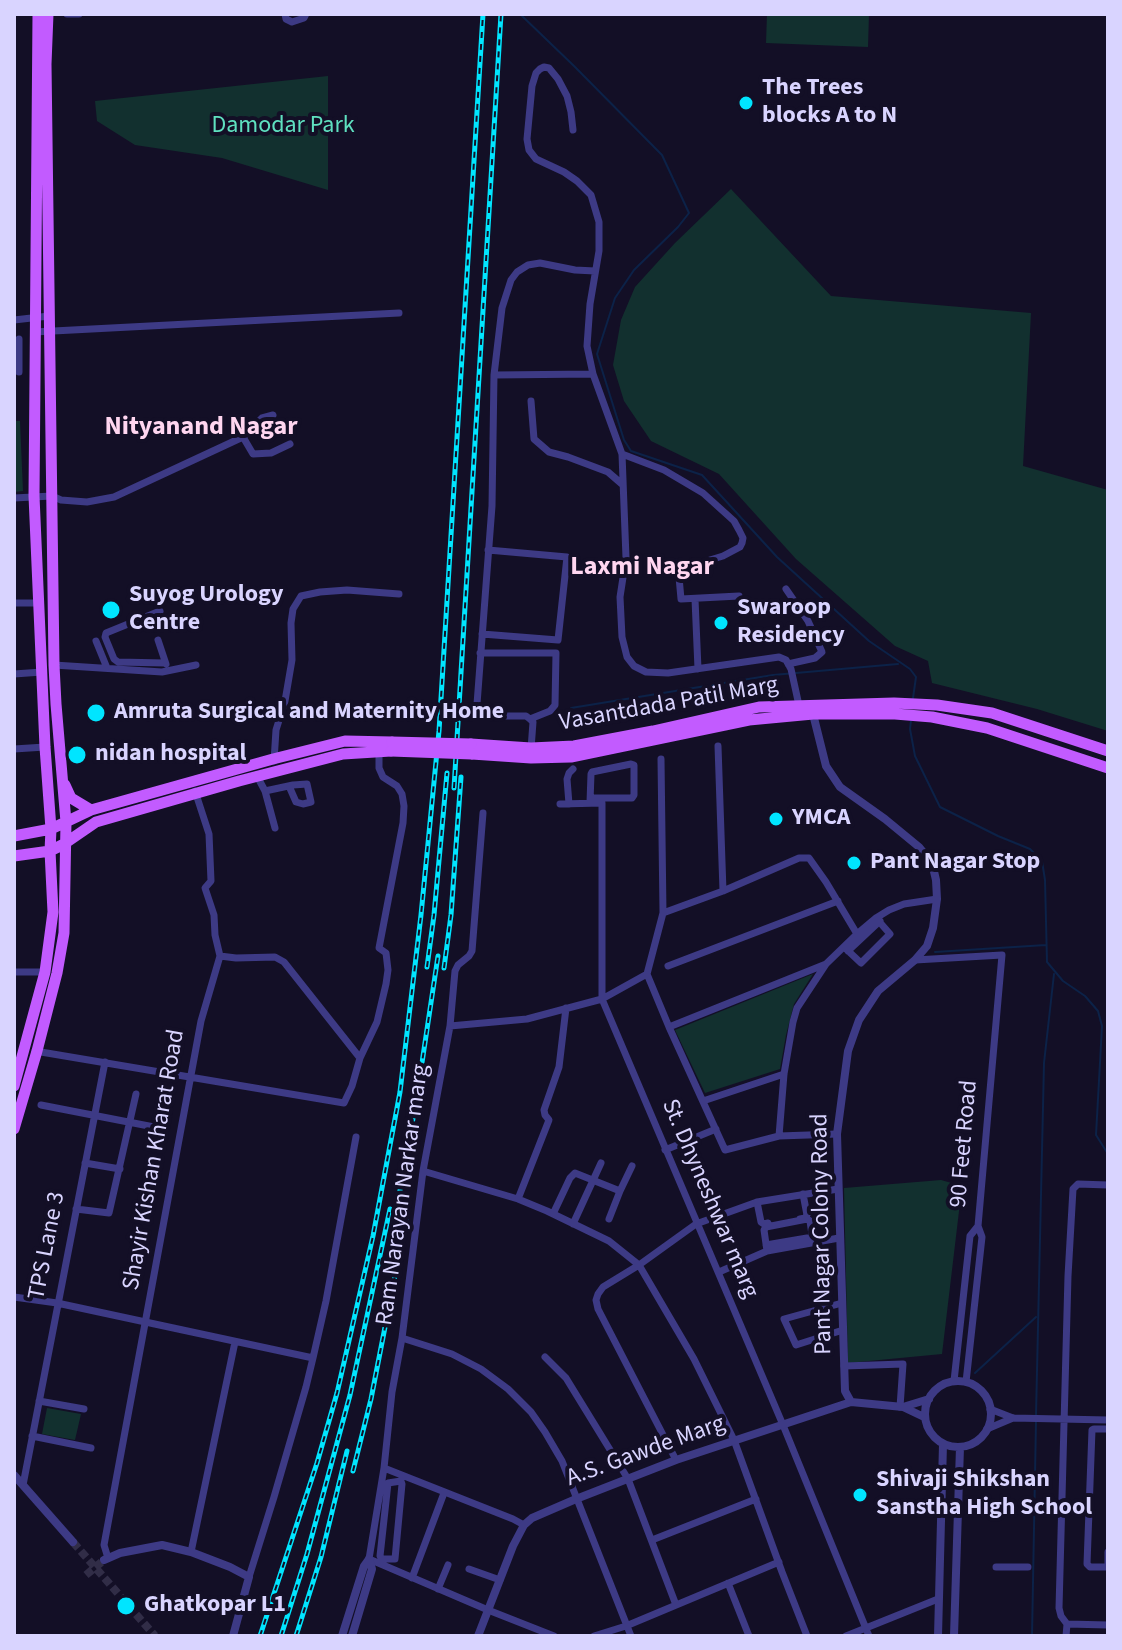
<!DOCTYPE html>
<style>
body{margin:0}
#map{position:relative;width:1122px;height:1650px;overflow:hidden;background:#130f26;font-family:"Source Sans 3",sans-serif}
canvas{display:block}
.frame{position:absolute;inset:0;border:16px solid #d9d4ff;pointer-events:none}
</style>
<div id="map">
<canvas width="1122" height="1650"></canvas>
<div class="frame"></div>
</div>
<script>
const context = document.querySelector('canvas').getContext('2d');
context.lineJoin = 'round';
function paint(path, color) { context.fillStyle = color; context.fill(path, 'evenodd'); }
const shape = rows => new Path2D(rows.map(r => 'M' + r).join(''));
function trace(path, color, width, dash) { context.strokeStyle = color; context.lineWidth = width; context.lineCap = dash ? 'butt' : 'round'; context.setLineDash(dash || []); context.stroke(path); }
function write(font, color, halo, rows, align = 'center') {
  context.font = font + ' "Source Sans 3",sans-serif'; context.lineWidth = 8; context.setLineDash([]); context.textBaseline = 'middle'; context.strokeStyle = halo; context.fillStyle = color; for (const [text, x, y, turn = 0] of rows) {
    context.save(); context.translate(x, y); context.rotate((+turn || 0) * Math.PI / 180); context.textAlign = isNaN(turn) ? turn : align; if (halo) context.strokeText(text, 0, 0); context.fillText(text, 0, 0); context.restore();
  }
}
paint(shape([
 [767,14,869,14,868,47,766,43],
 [328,76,328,190,222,158,135,145,97,121,95,101],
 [731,189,831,296,1031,313,1023,466,1108,490,1108,731,1037,709,932,683,928,661,895,646,796,559,719,474,651,441,624,401,613,365,621,320,635,287,675,243],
 [14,421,20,421,23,491,14,492],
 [813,974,794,1004,786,1035,780,1069,705,1093,675,1030],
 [941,1180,962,1186,942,1354,848,1363,844,1188],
 [47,1408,81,1414,75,1440,42,1434]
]), '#12302f');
trace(shape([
 [520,14,574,66,662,155,689,213,678,227,634,270,615,298,597,354,624,440,631,451,702,475,777,557,869,641,910,669,916,677,913,698],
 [571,708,773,675,898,664],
 [911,720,910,729,915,756,940,807,998,836,1030,849,1042,861,1045,880,1047,962,1063,981,1085,996,1098,1011,1102,1026,1096,1135,1108,1154],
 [935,952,1046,945],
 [975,1373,1036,1317],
 [1036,1415,1044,1063,1054,974],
 [1032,1636,1036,1421]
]), '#0c2248', 2);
trace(shape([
 [73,1542,155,1636],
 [86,1575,104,1560]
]), '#312d47', 8, [8, 4]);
trace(shape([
 [67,14,79,14],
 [285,14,286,19,292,22,304,18,306,14],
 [573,130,571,112,567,96,558,79,549,68,544,67,540,69,536,73,532,86,527,139,529,150,536,159,564,172,577,181,591,195,599,222,599,251,590,304,587,346,593,374,622,454,626,558,620,597,622,637,627,657,634,666,646,672,668,673,779,657,786,660,791,669,800,710],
 [14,320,49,316],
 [34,332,399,313],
 [19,372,19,339],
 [494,375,593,374],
 [531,401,534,439,549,452,568,457,608,472,623,485],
 [243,437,253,454,271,453,290,444],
 [622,454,664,470,703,493,734,521,739,530,743,538,742,543,740,547,723,556,700,563,671,563],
 [14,498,52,496,61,500,87,502,114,497,243,437,262,418,273,415],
 [679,577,681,599,739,596],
 [786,589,808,621,822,652,815,658,788,664],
 [695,599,698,669],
 [14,603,38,603],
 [160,611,106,633,105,637,114,659,118,662,165,663],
 [482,634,558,640,567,557,488,550],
 [158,640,166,664],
 [96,641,107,668],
 [480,653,556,653,555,705,550,711,530,719],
 [54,665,162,672,196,665],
 [14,674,42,672],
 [718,746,723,891],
 [14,749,45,747],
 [531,749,533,722,530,719,526,716,486,716,481,713,477,704,492,506,494,375,502,308,511,280,517,272,528,265,540,263,575,270,595,271],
 [661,759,663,913,647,974,669,1027,725,1150,779,1136,837,1134],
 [274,761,276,730,285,701,292,660,291,623,293,609,301,596,320,592,347,590,399,594],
 [257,776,265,791,275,828],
 [265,791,293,785,307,784,311,802,303,804,296,802,289,786],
 [590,802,591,774,592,772,631,764,634,765,634,795,632,798,594,798],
 [560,804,602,803,602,999,783,1425,869,1636],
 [569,804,567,779,569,773,573,769],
 [483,813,472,951,469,956,458,965,455,971,450,1026,423,1171,402,1338,392,1392,384,1468,369,1559,488,1610,554,1636],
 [663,913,723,891,799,858,809,858,826,882,857,934],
 [844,947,861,963,890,934,876,918],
 [848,951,880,921],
 [220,956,236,958,275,957,284,962,360,1058],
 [915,960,1002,955,978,1226,970,1236,954,1381],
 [668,966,838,901],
 [14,972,46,972],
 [450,1026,527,1019,602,999,647,974],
 [669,1027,826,964],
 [35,1051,344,1103,352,1086,360,1058,377,1022,386,984,388,970,386,953,379,948,403,823,404,806,402,794,397,786,383,777,379,768,379,751],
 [703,1101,784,1074],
 [41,1105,154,1127],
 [779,1136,784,1074,793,1022,797,1008,826,964,857,934,876,918,889,910,904,904,937,899],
 [665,1150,716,1129],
 [85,1163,120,1169],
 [423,1171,518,1199,547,1211,609,1241,639,1265,694,1359,734,1440,782,1572,807,1636],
 [518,1199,549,1120,545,1115,544,1110,559,1067,566,1008],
 [757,1202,761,1222,764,1224,768,1223],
 [76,1209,109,1213,136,1094],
 [553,1214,570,1178,575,1173,620,1191,632,1166],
 [609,1219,620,1191],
 [800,1219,805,1218,807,1215,803,1194],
 [573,1224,601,1163],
 [766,1245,807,1238],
 [767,1251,764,1230,766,1227,807,1219,810,1221,813,1242],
 [719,1272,767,1251,839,1238],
 [14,1297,57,1303,313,1358,306,1387,274,1497,249,1577],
 [842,1303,784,1319,796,1345,843,1330],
 [402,1338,452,1354,481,1369,508,1389,531,1412,545,1432,562,1461,631,1636],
 [545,1357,566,1378,628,1479,676,1605],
 [313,1358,326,1301,356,1137],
 [844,1366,903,1364,900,1407],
 [966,1382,982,1237,978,1226],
 [39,1401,84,1409],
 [990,1409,1013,1418,1108,1420],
 [987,1429,1013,1418],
 [1108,1429,1094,1429,1092,1430,1087,1564,1090,1567,1108,1567],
 [32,1436,91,1448],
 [676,1460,598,1309,596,1300,598,1294,603,1287,639,1265,696,1224,757,1202,838,1189],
 [384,1468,513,1519,524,1525],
 [401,1481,402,1484,395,1559,382,1559,380,1556,388,1483,401,1481],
 [23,1485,105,1062],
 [652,1540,756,1499],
 [191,1552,235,1342],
 [108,1558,104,1545,201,1021,220,956,215,935,214,915,205,888,211,881,209,834,195,791],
 [996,1567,1028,1567],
 [1108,1567,1108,1552],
 [469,1569,500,1580],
 [412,1578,444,1493],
 [728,1583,749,1636],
 [438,1589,448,1565],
 [1067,1624,1108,1625],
 [594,1636,626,1626,779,1562],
 [846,1636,938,1599],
 [1066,1636,1067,1624,1061,1616,1059,1608,1068,1276,1073,1189,1078,1184,1108,1185]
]), '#3d3a85', 7);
trace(shape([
 [812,710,826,766,840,787,885,819,919,847,932,863,936,880,937,899,933,928,927,946,915,960,878,991,859,1020,848,1051,837,1134,845,1391,851,1402],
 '925 1414a33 33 0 1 1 66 0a33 33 0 1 1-66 0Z',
 [903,1407,929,1399],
 [14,1475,73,1542],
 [104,1560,120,1553,162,1545,191,1552,230,1567,249,1577,233,1636],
 [342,1636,364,1566,369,1559],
 [352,1636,372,1569,369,1559],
 [478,1636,513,1546,524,1525,532,1518,576,1499,676,1460,851,1402,903,1407,924,1417],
 [938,1636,943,1444],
 [954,1636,960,1447]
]), '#3d3a85', 8);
trace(shape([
 [471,744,531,748,574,746,653,731,759,707,894,703,937,705,992,713,1108,751],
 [472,754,531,758,571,757,749,720,813,714,895,714,932,717,987,728,1108,768],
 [65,785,71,798,91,810],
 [14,836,51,829,91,810,273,759,345,741,392,742],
 [14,856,50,851,64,844,96,822,239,781,343,754,391,751],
 [14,1086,45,972,53,912,50,851,51,829,45,747,34,496,38,14],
 [14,1129,37,1051,57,973,64,933,66,822,56,704,54,665,46,64,48,14]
]), '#c25bff', 11);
const rail = shape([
 [454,788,501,14],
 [427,967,434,915,447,773],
 [444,968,451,915,461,777],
 [394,1224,417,1096,438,956],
 [353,1471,371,1399,408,1209],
 [260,1636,317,1463,337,1393,373,1236,400,1092,421,915,439,731,483,14],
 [281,1636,307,1554,350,1395,390,1209],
 [296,1636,321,1557,347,1451]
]);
trace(rail, '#00e5ff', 5);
trace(rail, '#130f26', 2, [6]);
trace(shape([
 [392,742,471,744],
 [391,751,472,754]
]), '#c25bff', 11);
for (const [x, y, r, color] of [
 [746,103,8,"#00e5ff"],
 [111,610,10,"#00e5ff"],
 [721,623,8,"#00e5ff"],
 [96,713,10,"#00e5ff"],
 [77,755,10,"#00e5ff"],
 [776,819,8,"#00e5ff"],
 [854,863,8,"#00e5ff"],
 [860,1495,8,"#00e5ff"],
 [126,1606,10,"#00e5ff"]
]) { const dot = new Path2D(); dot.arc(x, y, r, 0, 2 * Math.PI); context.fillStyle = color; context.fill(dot); trace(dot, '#130f26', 3); }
write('bold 24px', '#d9d4ff', '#130f26', [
 ["The Trees",762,89],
 ["blocks A to N",762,117],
 ["Suyog Urology",129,596],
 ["Centre",129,624],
 ["Swaroop",737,609],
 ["Residency",737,637],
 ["Amruta Surgical and Maternity Home",114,713],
 ["nidan hospital",95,755],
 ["YMCA",792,819],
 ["Pant Nagar Stop",870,863],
 ["Shivaji Shikshan",876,1481],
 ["Sanstha High School",876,1509],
 ["Ghatkopar L1",144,1606]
], 'left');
write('24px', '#5fe0c0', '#130f26', [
 ["Damodar Park",283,127]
]);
write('24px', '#d9d4ff', '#130f26', [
 ["Vasantdada Patil Marg",669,705,-10],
 ["90 Feet Road",965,1144,-85],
 ["Shayir Kishan Kharat Road",155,1160,-80],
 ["Ram Narayan Narkar marg",404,1195,-82],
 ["St. Dhyneshwar marg",709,1199,67],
 ["Pant Nagar Colony Road",823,1234,-91],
 ["TPS Lane 3",48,1246,-79],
 ["A.S. Gawde Marg",646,1452,-20]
]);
write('bold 26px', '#ffd6f0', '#130f26', [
 ["Nityanand Nagar",201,428],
 ["Laxmi Nagar",642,568]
]);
</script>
